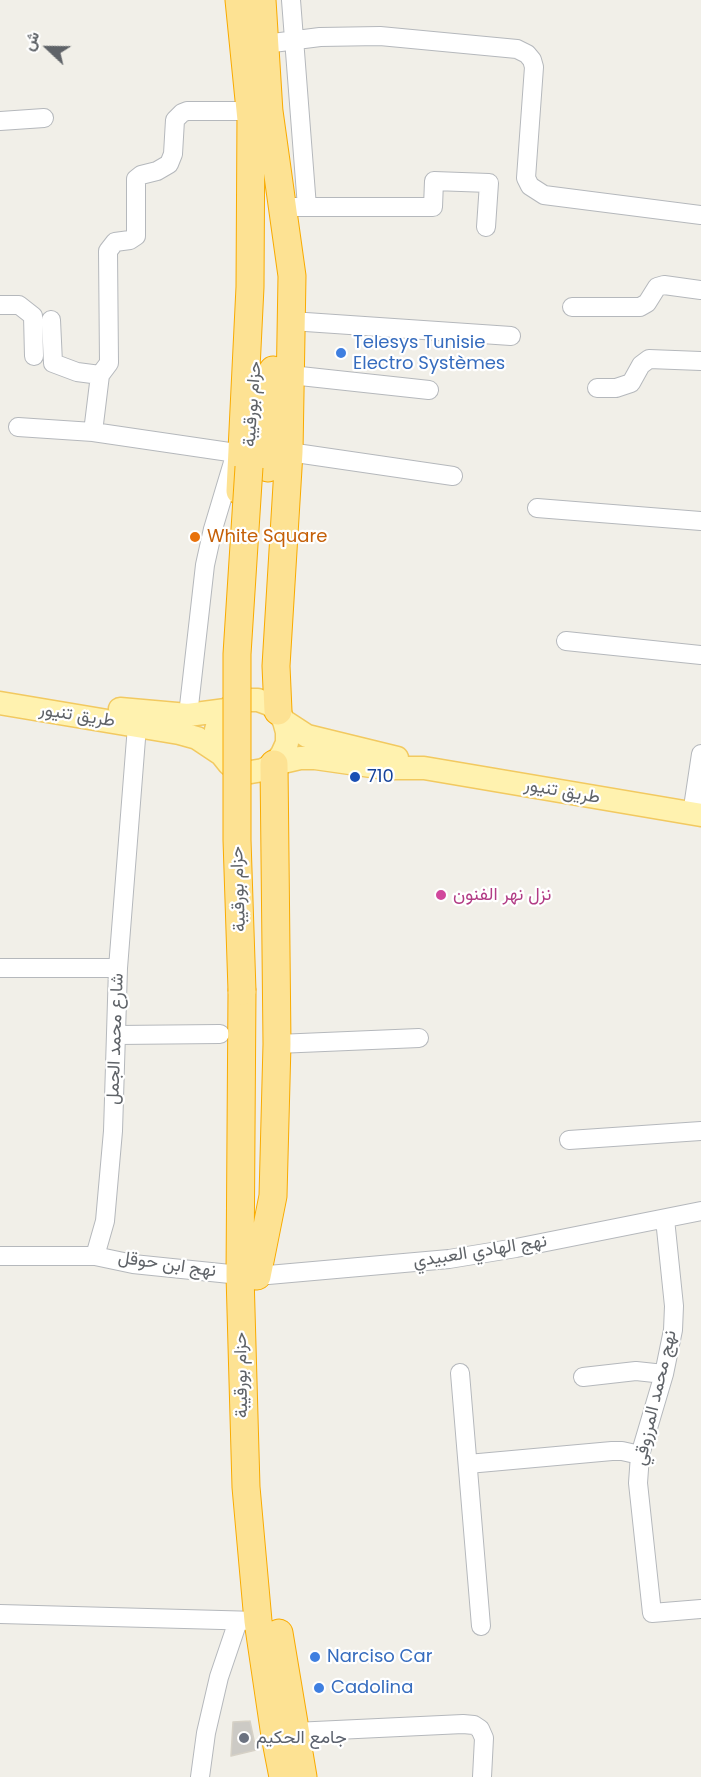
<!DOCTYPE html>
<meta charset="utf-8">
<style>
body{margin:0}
#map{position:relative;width:701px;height:1777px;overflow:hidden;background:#f1efe8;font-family:Poppins,Vazirmatn,sans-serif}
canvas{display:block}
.north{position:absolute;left:18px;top:18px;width:60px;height:60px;-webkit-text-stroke:4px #fff;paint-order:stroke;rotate:292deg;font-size:16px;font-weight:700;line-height:24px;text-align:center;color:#5f6368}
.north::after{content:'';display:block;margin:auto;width:21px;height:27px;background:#5f6368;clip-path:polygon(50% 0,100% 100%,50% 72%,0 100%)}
</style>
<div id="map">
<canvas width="701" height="1777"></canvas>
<div class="north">ش</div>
</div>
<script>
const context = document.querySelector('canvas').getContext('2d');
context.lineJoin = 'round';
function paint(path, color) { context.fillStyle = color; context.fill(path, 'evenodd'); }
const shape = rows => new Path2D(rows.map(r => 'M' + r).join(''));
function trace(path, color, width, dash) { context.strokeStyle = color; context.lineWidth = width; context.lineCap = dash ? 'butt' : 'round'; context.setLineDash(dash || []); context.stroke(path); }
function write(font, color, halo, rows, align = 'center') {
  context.font = font + ' Poppins,Vazirmatn,sans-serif'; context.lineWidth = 4.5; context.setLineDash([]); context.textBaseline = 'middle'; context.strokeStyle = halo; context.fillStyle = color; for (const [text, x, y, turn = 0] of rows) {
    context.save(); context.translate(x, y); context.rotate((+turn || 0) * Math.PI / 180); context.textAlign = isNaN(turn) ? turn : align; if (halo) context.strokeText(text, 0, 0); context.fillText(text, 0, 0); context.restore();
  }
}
const building = shape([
 [250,1721,256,1750,231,1756,233,1722,250,1721]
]);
paint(building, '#cccac5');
trace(building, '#d6d1c6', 1.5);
const minor = shape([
 [291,0,307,207],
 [265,44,320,37,380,36,517,49,527,54,532,60,534,67,526,178,530,186,544,195,701,215],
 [0,121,44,118],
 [283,207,433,207,434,181,489,183,486,227],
 [0,305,19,305,33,316,34,356],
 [572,307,640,307,647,303,657,287,664,285,701,290],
 [51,320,53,363,77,372,100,375,109,363,108,251,115,242,130,240,136,236,136,179,141,175,157,171,169,164,173,154,175,120,182,113,187,111,251,111],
 [291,321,511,336],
 [291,375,429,390],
 [597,388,616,388,631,383,641,365,649,359,701,361],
 [18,427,93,432,236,453],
 [93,432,100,375],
 [289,452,453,476],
 [537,508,701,521],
 [566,641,701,655],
 [188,715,205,565,213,529,234,459],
 [692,814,701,754],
 [0,968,118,968],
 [117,1035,220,1034],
 [277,1044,419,1038],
 [569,1140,701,1131],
 [665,1219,674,1306,673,1330,664,1374,640,1455,638,1483,652,1613,701,1609],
 [0,1256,95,1256,105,1221,113,1131,118,968,137,726],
 [95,1256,133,1264,240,1275],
 [257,1276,449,1259,516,1248,701,1211],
 [460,1373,481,1626],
 [583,1377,636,1371,664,1374],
 [468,1464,612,1451,622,1451,640,1455],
 [0,1614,258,1621],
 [294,1732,463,1724,474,1725,480,1729,484,1738,482,1777],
 [200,1777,206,1733,219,1677,238,1621]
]);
const major = shape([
 [0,703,179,733,197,738,221,754],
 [120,709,188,715,226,710],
 [284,721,287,732,287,743,282,754,274,764,263,770,251,772,239,770,229,764,221,754,216,743,216,730,219,720,226,710,235,704,246,700,258,700,269,704,278,711,284,721,307,736,397,758],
 [274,764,300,758,315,758,385,768,424,768,701,815]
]);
const highway = shape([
 [239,0,252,130],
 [262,0,270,128],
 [269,111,292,276,289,452,276,666,278,711],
 [268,468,273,370],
 [240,491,250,287,251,111],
 [242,991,240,1275,246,1487,258,1621,275,1736,283,1777],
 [257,1276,273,1196,277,1044,274,764],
 [279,1633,303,1777]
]);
trace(minor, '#b5b8bc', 20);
trace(major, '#f2c960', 25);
trace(highway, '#f9ab00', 29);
trace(minor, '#fff', 18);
trace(major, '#fff2af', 22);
trace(highway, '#fde293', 27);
const highwayBridge = shape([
 [242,991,237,840,237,654,249,467]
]);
trace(highwayBridge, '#f9ab00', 29, []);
trace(highwayBridge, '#fde293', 27);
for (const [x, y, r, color] of [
 [341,353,6,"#3f7fe0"],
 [195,537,6,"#e8710a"],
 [355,777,6,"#1a4fb4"],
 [441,895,6,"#d1479c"],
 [315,1657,6,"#3f7fe0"],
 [319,1688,6,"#3f7fe0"],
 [244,1738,6,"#6b7280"]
]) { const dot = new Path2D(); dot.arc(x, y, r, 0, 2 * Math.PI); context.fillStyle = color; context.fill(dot); trace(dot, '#fff', 2); }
write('18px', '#366cbe', '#fff', [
 ["Telesys Tunisie",353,343],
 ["Electro Systèmes",353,364],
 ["Narciso Car",327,1657],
 ["Cadolina",331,1688]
], 'left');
write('18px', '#5f6368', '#fff', [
 ["حزام بورقيبة",253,404,-86],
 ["طريق تنيور",77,716,9],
 ["طريق تنيور",562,792,10],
 ["حزام بورقيبة",239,889,-92],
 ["شارع محمد الجمل",116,1039,-88],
 ["نهج الهادي العبيدي",480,1252,-9],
 ["نهج ابن حوقل",167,1265,8],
 ["حزام بورقيبة",242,1375,-91],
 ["نهج محمد المرزوقي",656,1398,-77]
]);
write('18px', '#c56008', '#fff', [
 ["White Square",207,537]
], 'left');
write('18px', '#164399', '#fff', [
 ["710",367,777]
], 'left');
write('18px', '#b23c85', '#fff', [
 ["نزل نهر الفنون",453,895]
], 'left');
write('18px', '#5b616d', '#fff', [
 ["جامع الحكيم",256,1738]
], 'left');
</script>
